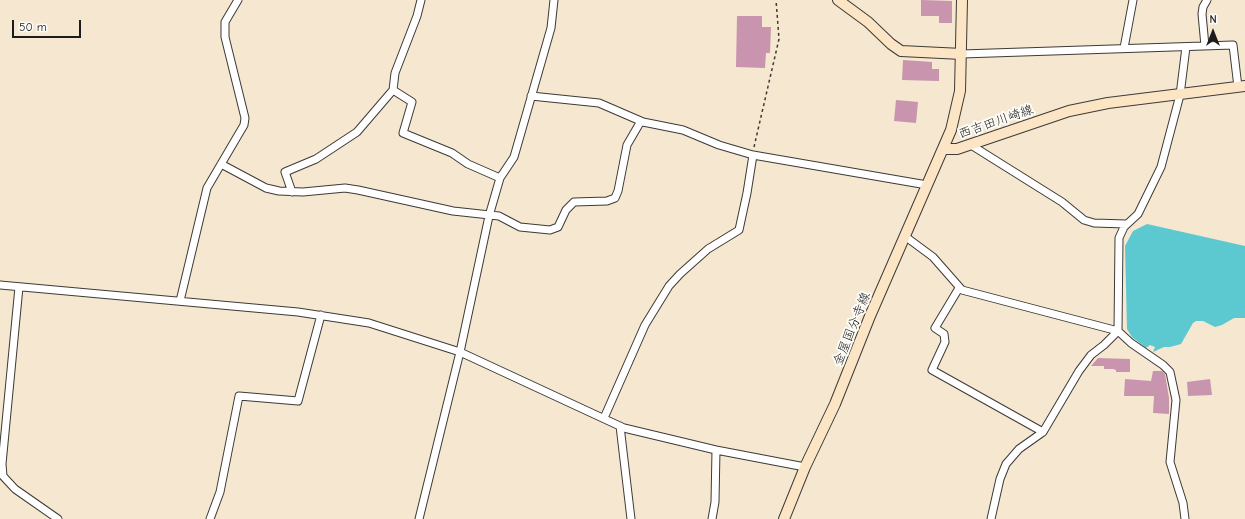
<!DOCTYPE html>
<meta charset="utf-8">
<style>
body{margin:0}
#map{position:relative;width:1245px;height:519px;overflow:hidden;background:#f5e7d0;font-family:"Comic Neue",sans-serif}
canvas{display:block}
.north{position:absolute;left:1193px;top:12px;width:40px;height:40px;-webkit-text-stroke:3px #fdfcf7;paint-order:stroke;rotate:0deg;font-size:11px;font-weight:700;line-height:16px;text-align:center;color:#1c1c1c}
.north::after{content:'';display:block;margin:auto;width:14px;height:18px;background:#1c1c1c;clip-path:polygon(50% 0,100% 100%,50% 72%,0 100%)}
.scale{position:absolute;left:12px;top:20px;width:69px;height:18px;box-sizing:border-box;border:2px solid #1c1c1c;border-top:0;padding-left:5px;font-size:12px;line-height:14px;white-space:nowrap;color:#1c1c1c;-webkit-text-stroke:3px #fdfcf7;paint-order:stroke}
</style>
<div id="map">
<canvas width="1245" height="519"></canvas>
<div class="north">N</div>
<div class="scale">50 m</div>
</div>
<script>
const context = document.querySelector('canvas').getContext('2d');
context.lineJoin = 'round';
function paint(path, color) { context.fillStyle = color; context.fill(path, 'evenodd'); }
const shape = rows => new Path2D(rows.map(r => 'M' + r).join(''));
function trace(path, color, width, dash) { context.strokeStyle = color; context.lineWidth = width; context.lineCap = dash ? 'butt' : 'round'; context.setLineDash(dash || []); context.stroke(path); }
function write(font, color, halo, rows, align = 'center') {
  context.font = font + ' "Comic Neue","Klee One",sans-serif'; context.lineWidth = 4; context.setLineDash([]); context.textBaseline = 'middle'; context.strokeStyle = halo; context.fillStyle = color; for (const [text, x, y, turn = 0] of rows) {
    context.save(); context.translate(x, y); context.rotate((+turn || 0) * Math.PI / 180); context.textAlign = isNaN(turn) ? turn : align; if (halo) context.strokeText(text, 0, 0); context.fillText(text, 0, 0); context.restore();
  }
}
paint(shape([
 [1147,224,1245,246,1245,318,1234,318,1222,325,1215,327,1203,321,1196,321,1193,323,1181,344,1170,347,1164,347,1153,352,1155,347,1150,345,1146,348,1132,337,1127,329,1125,246,1133,231]
]), '#5cc9d1');
paint(shape([
 [921,0,952,1,952,23,939,23,939,16,921,16],
 [737,16,762,16,762,27,771,27,770,53,766,53,765,68,736,67],
 [903,60,932,62,932,69,939,69,939,81,902,80],
 [896,100,918,102,916,123,894,121],
 [1098,358,1130,359,1130,372,1116,372,1116,370,1113,369,1104,369,1104,366,1091,366],
 [1153,371,1162,371,1165,374,1169,398,1169,414,1153,413,1154,396,1124,396,1125,379,1151,381],
 [1210,379,1212,395,1188,396,1187,382]
]), '#c894ae');
const street = shape([
 [1205,46,1202,14,1203,7,1207,0],
 [1124,48,1133,0],
 [962,54,1233,45,1238,87],
 [393,90,412,102,403,133,452,153,468,164,500,178],
 [531,96,599,103,643,122,683,130,719,145,753,155,927,185],
 [971,145,1062,202,1084,220,1094,223,1126,224],
 [221,164,266,188,279,191,303,192,345,188,358,190,453,211,499,216,520,227,550,230,558,227,566,210,574,202,607,201,615,198,618,191,627,145,641,121],
 [292,192,285,172,316,159,357,132,393,90,395,73,417,16,421,0],
 [906,237,933,257,962,290,1118,331,1131,343,1163,365,1170,372,1176,400,1170,462,1183,503,1185,519],
 [0,285,298,312,369,323,460,352,624,428,716,450,805,467],
 [19,287,2,464,3,476,15,489,58,519],
 [959,288,935,328,944,334,945,342,932,370,1043,432],
 [180,301,207,188,244,125,245,118,225,37,225,22,238,0],
 [604,418,645,325,669,286,680,274,708,249,739,230,747,193,753,155],
 [620,426,631,519],
 [210,519,220,492,239,396,298,401,321,315],
 [419,519,460,352,489,216,500,178,514,157,551,28,554,0],
 [712,519,715,502,716,450],
 [991,519,1000,479,1006,464,1019,449,1043,432,1079,371,1091,355,1104,345,1118,331,1119,238,1124,227,1138,214,1161,167,1180,95,1186,47]
]);
const secondary = shape([
 [838,0,868,22,891,44,901,51,962,54],
 [944,149,957,149,1069,111,1108,103,1245,86],
 [784,519,805,467,835,404,870,316,951,130,960,91,962,0]
]);
trace(street, '#3d3a37', 9);
trace(secondary, '#3d3a37', 12);
trace(shape([
 [754,147,779,39,776,0]
]), '#3d3a37', 1.5, [3, 3]);
trace(street, '#fff', 7);
trace(secondary, '#fce5c4', 10);
write('13px', '#1c1c1c', '#fdfcf7', [
 ["西吉田川崎線",996,122,-19],
 ["金屋国分寺線",852,329,-68]
]);
</script>
